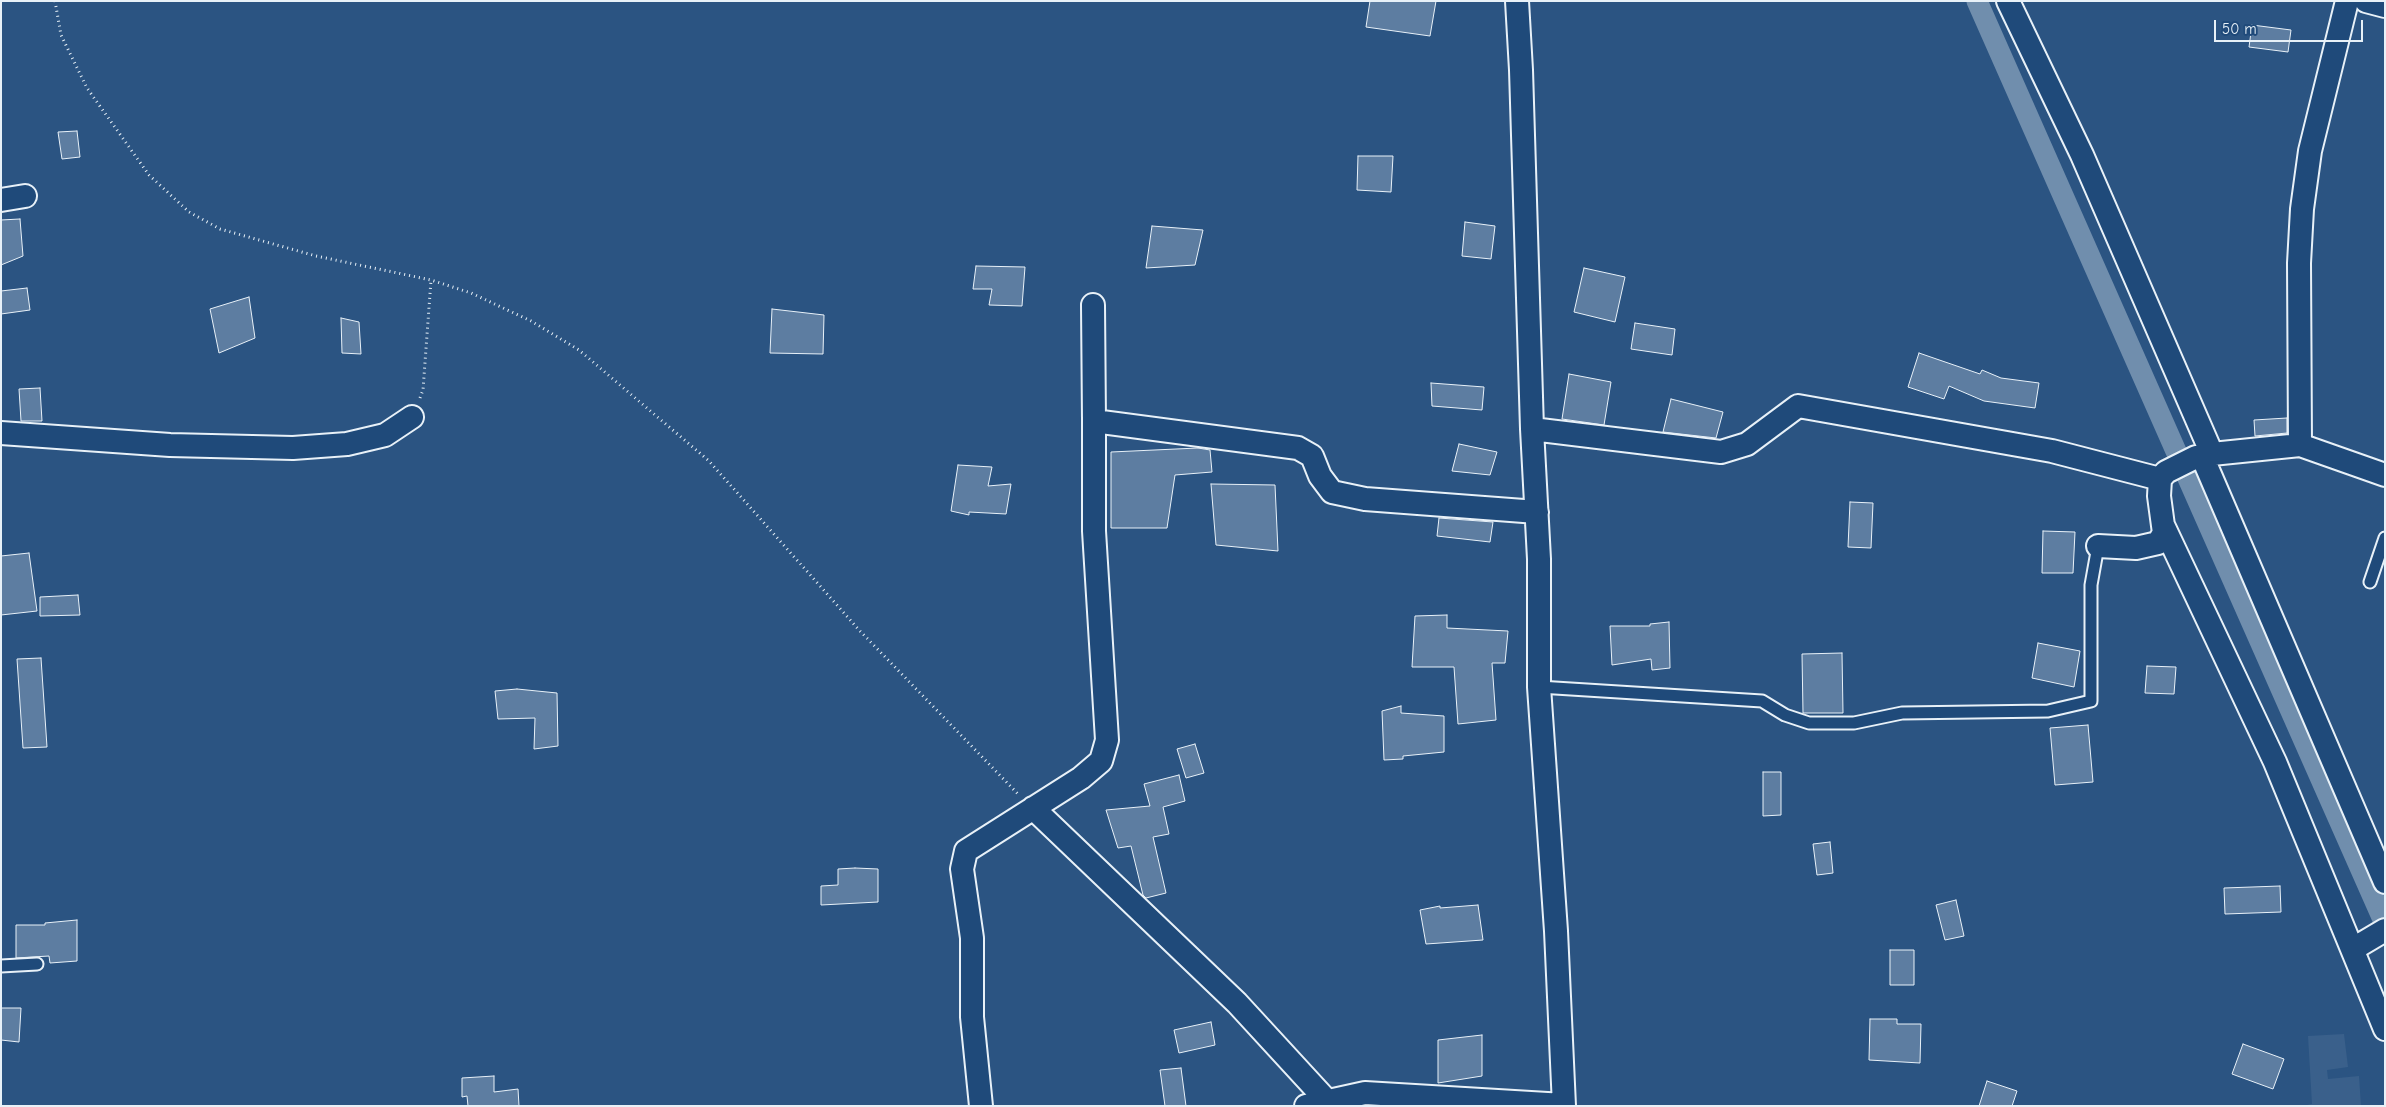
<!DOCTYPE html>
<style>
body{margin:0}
#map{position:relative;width:2386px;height:1107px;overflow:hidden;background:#2b5482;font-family:"Comic Neue",sans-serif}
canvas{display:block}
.frame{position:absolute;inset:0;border:2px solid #e8f1f8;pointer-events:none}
.scale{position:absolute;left:2214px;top:20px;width:149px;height:22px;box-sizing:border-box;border:2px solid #e8f1f8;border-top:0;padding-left:6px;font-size:15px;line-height:18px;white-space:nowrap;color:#e8f1f8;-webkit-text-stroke:4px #1f4a7a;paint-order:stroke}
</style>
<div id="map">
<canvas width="2386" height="1107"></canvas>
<div class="frame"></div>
<div class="scale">50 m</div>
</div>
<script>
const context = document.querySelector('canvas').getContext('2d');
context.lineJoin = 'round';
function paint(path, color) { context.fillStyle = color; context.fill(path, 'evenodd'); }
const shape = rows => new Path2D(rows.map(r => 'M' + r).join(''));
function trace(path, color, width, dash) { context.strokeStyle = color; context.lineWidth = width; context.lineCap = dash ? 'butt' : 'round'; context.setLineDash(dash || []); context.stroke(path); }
paint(shape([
 [2344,1034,2348,1067,2327,1070,2328,1079,2359,1076,2361,1106,2302,1106,2312,1104,2308,1036]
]), '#3a608b');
trace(shape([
 [1977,1,2385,924]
]), '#708ead', 21);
const building = shape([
 [1370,1,1436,1,1430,36,1366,27,1370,1],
 [2252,25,2291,30,2288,52,2249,47,2252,25],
 [77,131,80,157,62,159,58,132,77,131],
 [1358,156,1393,156,1391,192,1357,190,1358,156],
 [20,219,23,256,1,265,1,220,20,219],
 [1465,222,1495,226,1491,259,1462,256,1465,222],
 [1152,226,1203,230,1195,265,1146,268,1152,226],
 [976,266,1025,267,1022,306,989,305,992,289,973,289,976,266],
 [1584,268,1625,277,1615,322,1574,312,1584,268],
 [27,288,30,310,1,314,1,291,27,288],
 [249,297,255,338,219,353,210,309,249,297],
 [772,309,824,315,823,354,770,353,772,309],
 [341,318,359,322,361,354,342,353,341,318],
 [1635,323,1675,329,1672,355,1631,349,1635,323],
 [1919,353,1980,374,1982,370,2001,378,2039,383,2035,408,1984,401,1949,386,1944,399,1908,387,1919,353],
 [1569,374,1611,382,1604,425,1562,419,1569,374],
 [1431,383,1484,387,1482,410,1432,406,1431,383],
 [40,388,42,421,21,421,19,389,40,388],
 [1671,399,1723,412,1716,438,1663,432,1671,399],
 [2287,418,2287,433,2255,436,2254,420,2287,418],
 [1459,444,1497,452,1490,475,1452,471,1459,444],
 [1198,448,1210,450,1212,472,1175,475,1167,528,1111,528,1111,452,1198,448],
 [958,465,992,467,988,486,1011,484,1006,514,969,512,969,515,951,511,958,465],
 [1211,484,1275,485,1278,551,1216,545,1211,484],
 [1850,502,1873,503,1871,548,1848,547,1850,502],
 [1439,518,1493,522,1490,542,1437,536,1439,518],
 [2043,531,2075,532,2073,573,2042,573,2043,531],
 [29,553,37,611,1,615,1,556,29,553],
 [78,595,80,615,40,616,40,597,78,595],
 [1447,615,1447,628,1508,631,1505,663,1492,663,1496,720,1458,724,1454,667,1412,667,1415,616,1447,615],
 [1669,622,1670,668,1652,670,1651,659,1612,665,1610,626,1650,626,1650,624,1669,622],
 [2038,643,2080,651,2074,687,2032,678,2038,643],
 [1842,653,1843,713,1803,713,1802,654,1842,653],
 [41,658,47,747,23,748,17,659,41,658],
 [2147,666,2176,667,2174,694,2145,693,2147,666],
 [517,689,557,693,558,746,534,749,535,718,498,719,495,691,517,689],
 [1401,706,1401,713,1444,716,1444,752,1403,756,1403,759,1384,760,1382,711,1401,706],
 [2088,725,2093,782,2055,785,2050,728,2088,725],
 [1195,744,1204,773,1186,778,1177,749,1195,744],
 [1763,772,1781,772,1781,815,1763,816,1763,772],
 [1179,775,1185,801,1163,807,1169,834,1153,837,1166,893,1146,898,1143,895,1131,846,1118,848,1106,810,1150,806,1144,784,1179,775],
 [1830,842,1833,873,1817,875,1813,844,1830,842],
 [855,868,878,869,878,902,821,905,821,886,838,885,838,869,855,868],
 [2280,886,2281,912,2225,914,2224,888,2280,886],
 [1956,900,1964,936,1945,940,1936,905,1956,900],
 [1478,905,1483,940,1426,944,1420,910,1440,906,1440,908,1478,905],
 [77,920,77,961,50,963,49,956,16,958,16,925,45,925,45,923,77,920],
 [1890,950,1914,950,1914,985,1890,985,1890,950],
 [1,1008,21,1008,19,1042,1,1040,1,1008],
 [1870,1019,1897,1019,1897,1024,1921,1024,1920,1063,1869,1060,1870,1019],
 [1211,1022,1215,1045,1179,1053,1174,1030,1211,1022],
 [1482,1035,1482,1076,1438,1083,1438,1040,1482,1035],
 [2243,1044,2284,1059,2273,1089,2232,1074,2243,1044],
 [1181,1068,1186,1106,1165,1106,1160,1070,1181,1068],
 [494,1076,494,1092,518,1089,519,1106,468,1106,467,1096,462,1097,462,1078,494,1076],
 [1987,1081,2017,1091,2012,1106,1979,1106,1987,1081]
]);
paint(building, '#5d7da1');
trace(building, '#e8f1f8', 1);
const lane = shape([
 [2370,582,2385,538],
 [1539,687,1762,701,1785,715,1809,723,1854,723,1902,713,2048,711,2091,701,2091,585,2098,546],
 [1,966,37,964]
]);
const street = shape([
 [1517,1,1521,70,1532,429,1539,559,1539,687,1556,931,1564,1106],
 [2008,1,2082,155,2212,454],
 [2366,1,2385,6],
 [1,200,25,196],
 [1093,305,1094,421],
 [1532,429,1721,452,1747,444,1798,406,2052,451,2160,479],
 [1,433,170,445,293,448,347,444,385,435,412,417],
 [2300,445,2385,475],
 [2202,456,2385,882],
 [2163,525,2275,762,2385,1029],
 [2098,546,2136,548,2158,543,2164,533,2159,496,2160,479,2166,472,2196,457,2212,454,2300,445,2299,263,2302,209,2310,151,2347,1],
 [1033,808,1237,1003,1328,1102],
 [2353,949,2385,930],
 [981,1106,972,1017,972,938,962,869,966,851,1081,778,1101,761,1107,740,1094,531,1094,421,1298,448,1312,456,1320,476,1332,492,1365,499,1537,512],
 [1306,1106,1365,1093,1564,1105]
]);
trace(lane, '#e8f1f8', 15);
trace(street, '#e8f1f8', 26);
trace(shape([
 [55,1,61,35,87,88,149,175,189,212,220,229,316,256,431,280,471,293,531,321,579,350,709,461,860,631,1018,794],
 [420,398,423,390,431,280]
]), '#e8f1f8', 3, [1, 4]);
trace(lane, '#1f4a7a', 11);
trace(street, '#1f4a7a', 22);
</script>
